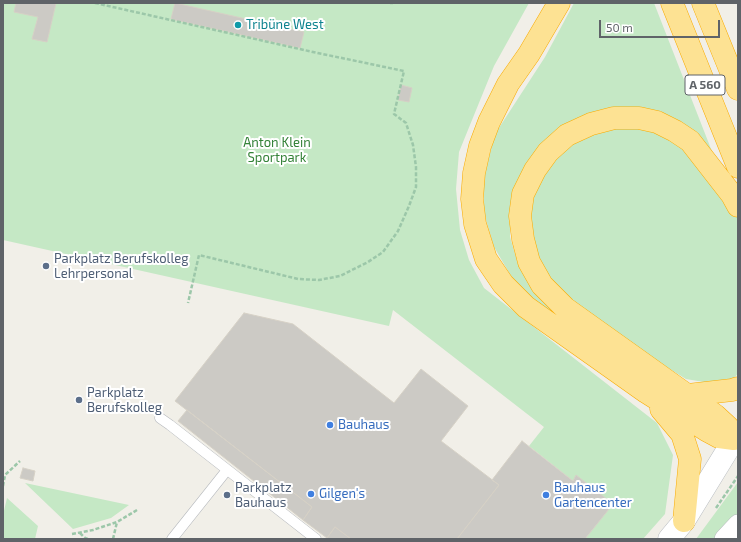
<!DOCTYPE html>
<meta charset="utf-8">
<style>
body{margin:0}
#map{position:relative;width:741px;height:542px;overflow:hidden;background:#f1efe8;font-family:"Exo 2",sans-serif}
canvas{display:block}
.frame{position:absolute;inset:0;border:4px solid #5f6368;pointer-events:none}
.scale{position:absolute;left:599px;top:20px;width:121px;height:18px;box-sizing:border-box;border:2px solid #5f6368;border-top:0;padding-left:5px;font-size:12px;line-height:14px;white-space:nowrap;color:#5f6368;-webkit-text-stroke:3px #fff;paint-order:stroke}
</style>
<div id="map">
<canvas width="741" height="542"></canvas>
<div class="frame"></div>
<div class="scale">50 m</div>
</div>
<script>
const context = document.querySelector('canvas').getContext('2d');
context.lineJoin = 'round';
function paint(path, color) { context.fillStyle = color; context.fill(path, 'evenodd'); }
const shape = rows => new Path2D(rows.map(r => 'M' + r).join(''));
function trace(path, color, width, dash) { context.strokeStyle = color; context.lineWidth = width; context.lineCap = dash ? 'butt' : 'round'; context.setLineDash(dash || []); context.stroke(path); }
function write(font, color, halo, rows, align = 'center') {
  context.font = font + ' "Exo 2",sans-serif'; context.lineWidth = 4; context.setLineDash([]); context.textBaseline = 'middle'; context.strokeStyle = halo; context.fillStyle = color; for (const [text, x, y, turn = 0] of rows) {
    context.save(); context.translate(x, y); context.rotate((+turn || 0) * Math.PI / 180); context.textAlign = isNaN(turn) ? turn : align; if (halo) context.strokeText(text, 0, 0); context.fillText(text, 0, 0); context.restore();
  }
}
paint(shape([
 [3,3,529,3,494,66,459,152,456,189,460,230,469,260,484,288,657,423,673,455,665,514,643,539,585,539,612,504,576,476,573,481,529,446,544,427,393,310,389,326,3,240],
 [574,3,654,3,738,218,738,373,731,383,704,382,686,379,618,337,576,307,546,278,510,219,510,237,518,264,711,421,538,305,514,281,494,247,484,213,484,176,495,134,545,57],
 [738,482,738,516,718,539,696,539],
 [25,483,129,505,111,518,73,529],
 [7,498,38,526,35,539,3,539,3,515]
]), '#c5e8c5');
const building = shape([
 [16,3,56,3,47,42,32,39,38,17,14,12,16,3],
 [175,3,304,32,300,48,171,19,175,3],
 [401,85,412,88,409,102,398,100,401,85],
 [244,313,293,324,394,403,421,369,468,406,441,441,499,485,457,539,351,539,335,527,327,538,303,520,312,507,175,401,244,313],
 [187,410,312,507,303,520,178,421,187,410],
 [522,441,573,481,576,475,613,504,585,539,457,539,499,485,492,480,522,441],
 [23,468,35,471,33,481,20,478,23,468],
 [335,527,351,539,329,539,327,538,335,527]
]);
paint(building, '#cccac5');
trace(building, '#d6d1c6', 1);
const lane = shape([
 [160,418,170,425,316,539],
 [172,539,227,470]
]);
const street = shape([
 [724,539,738,524]
]);
const secondary = shape([
 [669,539,684,521,738,433]
]);
const highway = shape([
 [559,3,529,54,508,84,489,122,480,146,474,173,472,199,475,224,486,259,503,284,526,307,646,392,706,430,719,437,734,439],
 [672,3,738,167],
 [703,3,738,89],
 [688,395,732,390,738,388],
 [661,409,682,434,690,459,684,521],
 [734,439,728,427,715,415,565,308,542,285,529,262,523,239,520,216,523,194,535,170,548,152,567,135,591,124,614,118,639,118,657,122,675,131,690,141,732,195,738,206]
]);
trace(lane, '#b5b8bc', 11);
trace(street, '#b5b8bc', 20);
trace(secondary, '#b6babf', 23);
trace(highway, '#f9ab00', 23);
trace(shape([
 [95,3,313,52,404,71,394,114,406,123,413,145,416,167,416,187,409,206,398,231,383,252,368,262,340,276,319,280,298,279,199,255,188,303],
 [390,3,393,3],
 [3,486,5,475,20,461],
 [716,508,738,476],
 [80,533,85,538,88,539],
 [72,534,93,530,117,522,137,510],
 [113,539,117,522]
]), '#9cc7a9', 2.5, [4, 2]);
trace(lane, '#fff', 10);
trace(street, '#fff', 19);
trace(secondary, '#fff', 22);
trace(highway, '#fde293', 22);
for (const [x, y, r, color] of [
 [238,25,4,"#0f9aa8"],
 [46,266,4,"#5c6f8a"],
 [79,400,4,"#5c6f8a"],
 [330,425,4,"#3f7fe0"],
 [311,494,4,"#3f7fe0"],
 [227,495,4,"#5c6f8a"],
 [546,495,4,"#3f7fe0"]
]) { const dot = new Path2D(); dot.arc(x, y, r, 0, 2 * Math.PI); context.fillStyle = color; context.fill(dot); trace(dot, '#fff', 1.5); }
for (const [x, y, w] of [
 [705,85,40]
]) { const box = new Path2D(); box.roundRect(x - w / 2, y - 10, w, 20, 3); context.fillStyle = '#fff'; context.fill(box); trace(box, '#5f6368', 1); }
write('bold 12px', '#5f6368', null, [
 ["A 560",705,85]
]);
write('13px', '#0d838f', '#fff', [
 ["Tribüne West",246,25]
], 'left');
write('13px', '#348238', '#fff', [
 ["Anton Klein",277,143],
 ["Sportpark",277,158]
]);
write('13px', '#4e5e75', '#fff', [
 ["Parkplatz Berufskolleg",54,259],
 ["Lehrpersonal",54,274],
 ["Parkplatz",87,393],
 ["Berufskolleg",87,408],
 ["Parkplatz",235,488],
 ["Bauhaus",235,503]
], 'left');
write('13px', '#366cbe', '#fff', [
 ["Bauhaus",338,425],
 ["Bauhaus",554,488],
 ["Gartencenter",554,503],
 ["Gilgen's",319,494]
], 'left');
</script>
